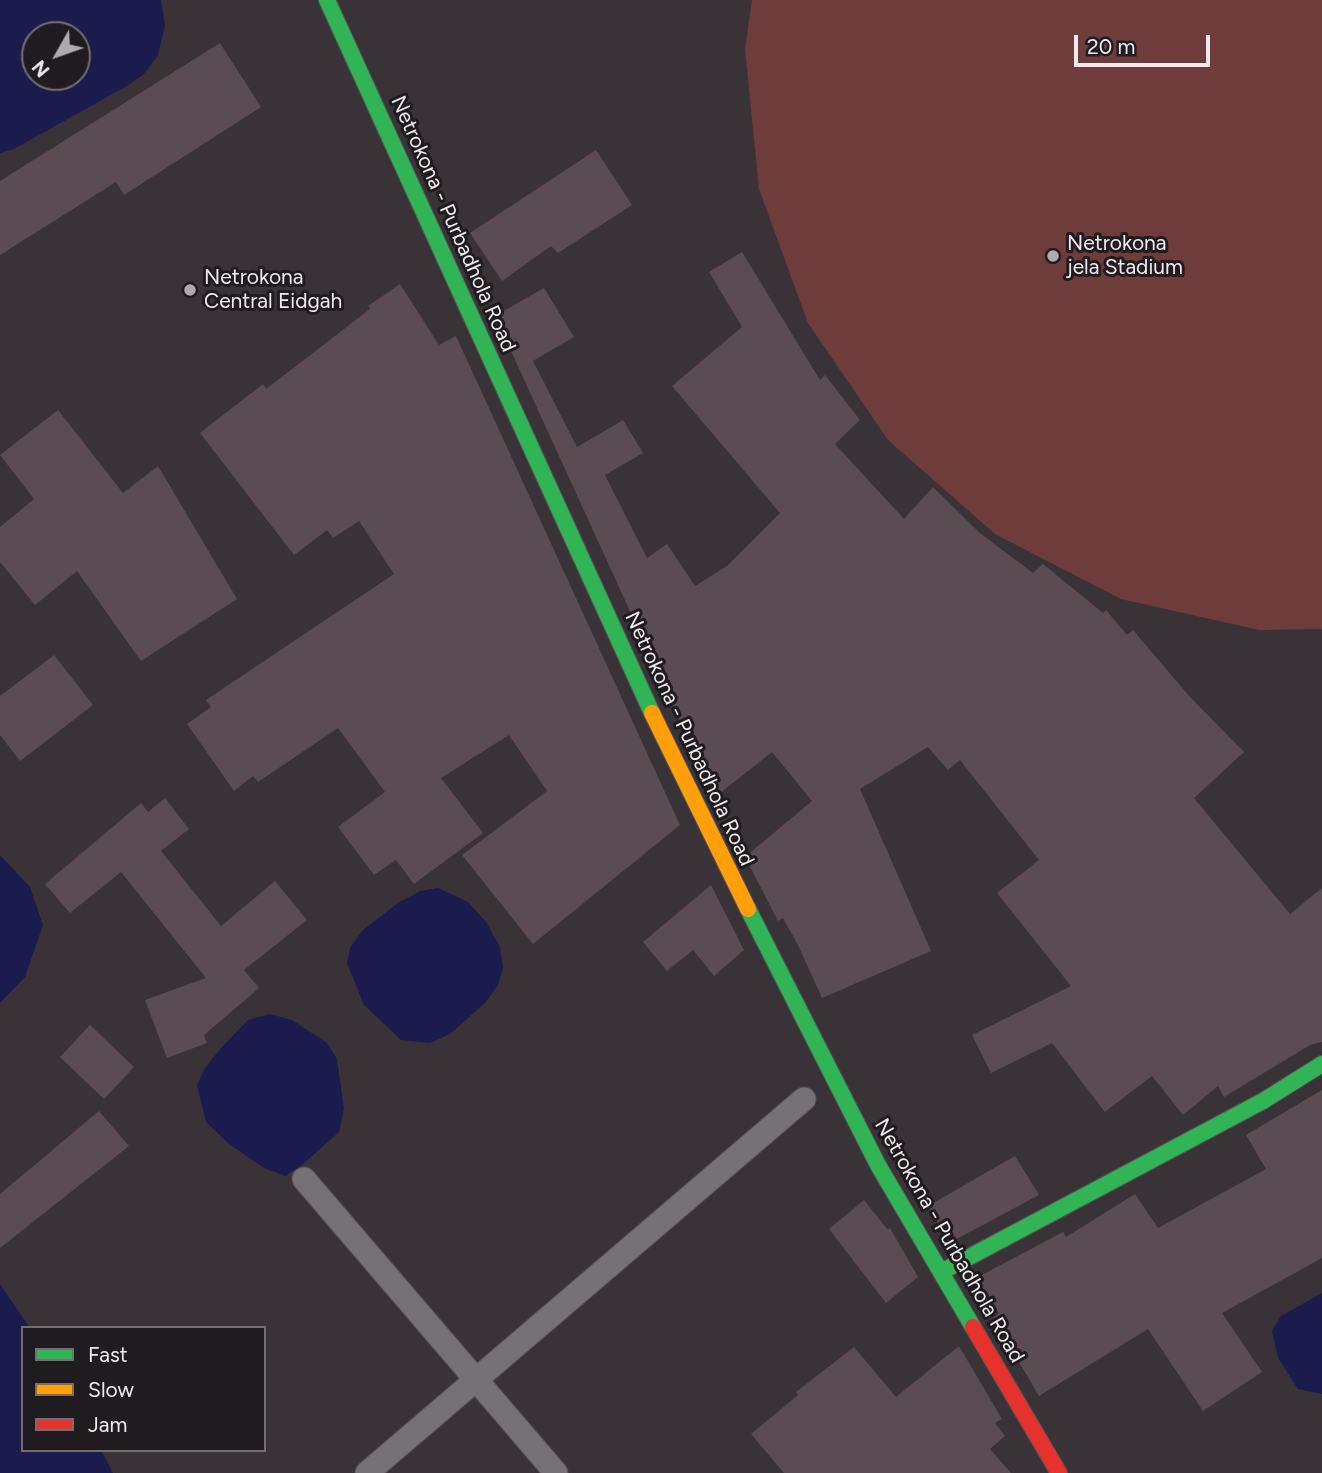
<!DOCTYPE html>
<style>
body{margin:0}
#map{position:relative;width:1322px;height:1473px;overflow:hidden;background:#393338;font-family:Figtree,sans-serif}
canvas{display:block}
.legend{position:absolute;left:21px;top:1326px;width:245px;height:126px;box-sizing:border-box;background:#1f1b1f;border:2px solid #736e73;margin:0;padding:9px 12px;list-style:none;font-size:21px;color:#f0eaf0}
.legend li{display:flex;align-items:center;gap:14px;height:35px}
.legend b{width:35px;border:2px solid #736e73}
.north{position:absolute;left:21px;top:21px;width:70px;height:70px;box-sizing:border-box;background:#1f1b1f;border:2px solid #736e73;border-radius:50%;rotate:230deg;font-size:19px;font-weight:700;line-height:28px;text-align:center;color:#f0eaf0}
.north::after{content:'';display:block;margin:auto;width:24px;height:32px;background:#b0aab0;clip-path:polygon(50% 0,100% 100%,50% 72%,0 100%)}
.scale{position:absolute;left:1074px;top:35px;width:136px;height:32px;box-sizing:border-box;border:4px solid #f0eaf0;border-top:0;padding-left:9px;font-size:21px;line-height:24px;white-space:nowrap;color:#f0eaf0;-webkit-text-stroke:5px #1f1b1f;paint-order:stroke}
</style>
<div id="map">
<canvas width="1322" height="1473"></canvas>
<ul class="legend">
<li><b style="height:9px;background:#30b455"></b>Fast</li>
<li><b style="height:9px;background:#ff9f0a"></b>Slow</li>
<li><b style="height:9px;background:#e5322d"></b>Jam</li>
</ul>
<div class="north">N</div>
<div class="scale">20 m</div>
</div>
<script>
const context = document.querySelector('canvas').getContext('2d');
context.lineJoin = 'round';
function paint(path, color) { context.fillStyle = color; context.fill(path, 'evenodd'); }
const shape = rows => new Path2D(rows.map(r => 'M' + r).join(''));
function trace(path, color, width, dash) { context.strokeStyle = color; context.lineWidth = width; context.lineCap = dash ? 'butt' : 'round'; context.setLineDash(dash || []); context.stroke(path); }
function write(font, color, halo, rows, align = 'center') {
  context.font = font + ' Figtree,sans-serif'; context.lineWidth = 6; context.setLineDash([]); context.textBaseline = 'middle'; context.strokeStyle = halo; context.fillStyle = color; for (const [text, x, y, turn = 0] of rows) {
    context.save(); context.translate(x, y); context.rotate((+turn || 0) * Math.PI / 180); context.textAlign = isNaN(turn) ? turn : align; if (halo) context.strokeText(text, 0, 0); context.fillText(text, 0, 0); context.restore();
  }
}
paint(shape([
 [752,0,1322,0,1322,629,1259,630,1121,599,995,534,888,440,808,323,759,189,745,49]
]), '#6f3c3c');
paint(shape([
 [0,0,161,0,165,25,158,55,143,75,125,87,14,149,0,153],
 [77,35,77,77,35,77,35,35],
 [0,855,30,887,43,925,25,977,0,1003],
 [438,888,468,902,486,922,500,947,503,968,498,985,486,1002,450,1034,430,1043,401,1040,364,1005,347,963,350,948,363,930,398,903,420,891],
 [270,1014,292,1020,327,1043,337,1059,344,1109,339,1132,302,1165,285,1176,264,1168,229,1144,206,1122,197,1085,205,1068,222,1047,248,1020],
 [0,1284,30,1328,23,1328,23,1450,101,1450,113,1473,0,1473],
 [1322,1293,1322,1394,1298,1389,1278,1358,1272,1331,1281,1316]
]), '#1b1b4d');
paint(shape([
 [220,43,261,107,124,195,116,182,0,255,0,181],
 [596,150,632,205,558,253,551,246,502,281,470,233],
 [742,252,820,380,825,375,860,420,835,444,904,519,933,487,981,534,1033,573,1043,564,1103,613,1106,610,1127,635,1133,630,1190,697,1244,752,1194,798,1290,914,1322,888,1322,1042,1310,1045,1224,1097,1218,1086,1183,1115,1152,1076,1105,1112,1052,1043,991,1073,972,1035,1071,986,997,893,1039,860,960,760,948,770,928,747,860,789,931,951,822,998,798,945,783,918,778,921,745,857,812,801,772,752,715,797,495,316,544,288,574,337,533,361,577,447,623,420,643,453,605,475,647,558,667,544,695,586,727,566,780,513,672,386,742,327,709,272],
 [400,284,439,345,456,336,680,825,533,944,462,855,547,791,509,735,441,778,483,833,414,884,396,860,374,875,338,827,385,792,338,728,258,782,253,776,234,791,187,724,211,707,206,700,394,574,359,521,333,538,327,530,294,555,200,433,263,384,266,389,370,309,368,306],
 [58,410,123,493,158,466,237,599,141,661,77,571,35,605,0,562,0,527,34,499,0,455],
 [54,655,93,705,20,761,0,735,0,696],
 [165,798,189,829,161,851,221,926,275,881,307,920,244,970,259,988,204,1035,207,1043,167,1058,145,1000,206,978,121,872,70,913,45,884,141,803,148,812],
 [711,885,744,950,714,976,693,950,667,971,643,942],
 [90,1025,134,1067,104,1099,60,1057],
 [1322,1090,1322,1258,1222,1313,1262,1372,1203,1411,1148,1329,1039,1396,993,1318,999,1313,976,1278,1063,1232,1066,1237,1135,1194,1158,1228,1266,1169,1246,1135],
 [99,1111,129,1146,0,1248,0,1194],
 [1015,1156,1039,1195,949,1243,928,1206],
 [864,1200,888,1230,890,1228,918,1277,886,1303,829,1229],
 [959,1346,1002,1419,995,1423,1005,1436,990,1449,1011,1473,784,1473,751,1434,798,1395,796,1392,854,1347,896,1397]
]), '#5b4b53');
const lane = shape([
 [304,1179,556,1473],
 [367,1473,804,1099]
]);
const fast = shape([
 [327,0,652,713],
 [748,909,878,1165,973,1327],
 [941,1272,1263,1101,1322,1064]
]);
const slow = shape([
 [652,713,748,909]
]);
const jam = shape([
 [973,1327,1059,1473]
]);
trace(lane, '#565156', 25);
trace(fast, '#565156', 18);
trace(slow, '#565156', 18);
trace(jam, '#565156', 18);
trace(lane, '#757175', 23);
trace(fast, '#30b455', 16);
trace(slow, '#ff9f0a', 16);
trace(jam, '#e5322d', 16);
for (const [x, y, r, color] of [
 [1053,256,7,"#b0aab0"],
 [190,290,7,"#b0aab0"]
]) { const dot = new Path2D(); dot.arc(x, y, r, 0, 2 * Math.PI); context.fillStyle = color; context.fill(dot); trace(dot, '#1f1b1f', 2.5); }
write('21px', '#f0eaf0', '#1f1b1f', [
 ["Netrokona - Purbadhola Road",453,224,66],
 ["Netrokona - Purbadhola Road",689,739,65],
 ["Netrokona - Purbadhola Road",949,1241,60]
]);
write('21px', '#f0eaf0', '#1f1b1f', [
 ["Netrokona",1067,244],
 ["jela Stadium",1067,268],
 ["Netrokona",204,278],
 ["Central Eidgah",204,302]
], 'left');
</script>
